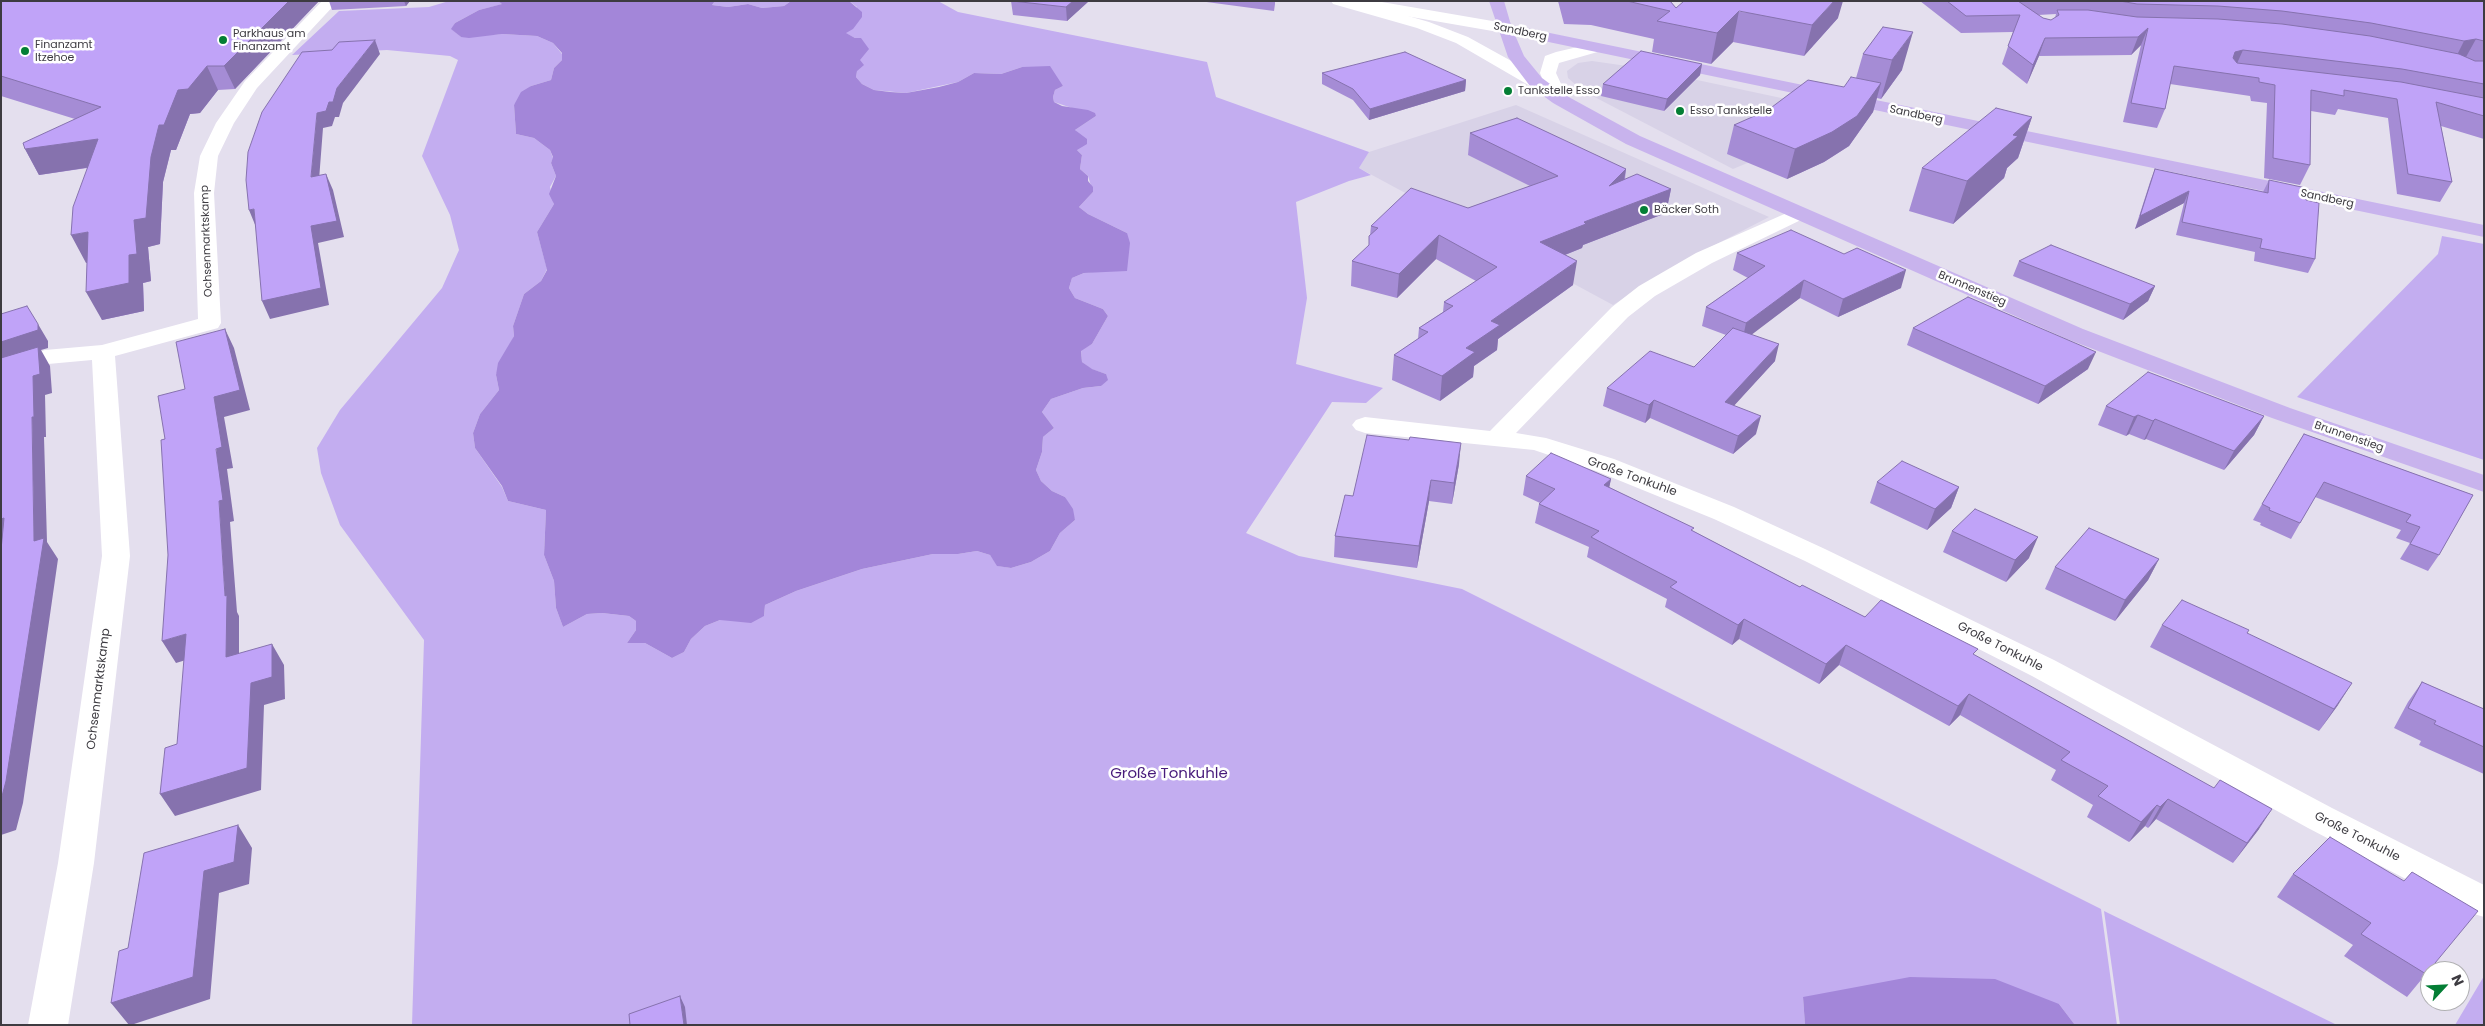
<!DOCTYPE html>
<meta charset="utf-8">
<style>
body{margin:0}
#map{position:relative;width:2485px;height:1026px;overflow:hidden;background:#e4dfee;font-family:Poppins,sans-serif}
canvas{display:block}
.frame{position:absolute;inset:0;border:2px solid #3d3b41;pointer-events:none}
.north{position:absolute;left:2420px;top:961px;width:50px;height:50px;box-sizing:border-box;background:#fff;border:1px solid #b1b1b3;border-radius:50%;rotate:65deg;font-size:14px;font-weight:700;line-height:20px;text-align:center;color:#3d3b41}
.north::after{content:'';display:block;margin:auto;width:18px;height:22px;background:#047e35;clip-path:polygon(50% 0,100% 100%,50% 72%,0 100%)}
</style>
<div id="map">
<canvas width="2485" height="1026"></canvas>
<div class="frame"></div>
<div class="north">N</div>
</div>
<script>
const context = document.querySelector('canvas').getContext('2d');
context.lineJoin = 'round';
function paint(path, color) { context.fillStyle = color; context.fill(path, 'evenodd'); }
const shape = rows => new Path2D(rows.map(r => 'M' + r).join(''));
function trace(path, color, width, dash) { context.strokeStyle = color; context.lineWidth = width; context.lineCap = dash ? 'butt' : 'round'; context.setLineDash(dash || []); context.stroke(path); }
function write(font, color, halo, rows, align = 'center') {
  context.font = font + ' Poppins,sans-serif'; context.lineWidth = 5; context.setLineDash([]); context.textBaseline = 'middle'; context.strokeStyle = halo; context.fillStyle = color; for (const [text, x, y, turn = 0] of rows) {
    context.save(); context.translate(x, y); context.rotate((+turn || 0) * Math.PI / 180); context.textAlign = isNaN(turn) ? turn : align; if (halo) context.strokeText(text, 0, 0); context.fillText(text, 0, 0); context.restore();
  }
}
paint(shape([
 [1592,61,1641,68,1828,108,1781,149,1733,169,1583,91,1568,78,1567,71,1578,63],
 [1516,105,1769,217,1680,263,1613,305,1359,168,1369,152]
]), '#d8d2e7');
paint(shape([
 [449,1,498,1,503,4,479,10,455,23,452,29,461,37,502,34,537,36,553,43,562,54,562,60,554,68,551,80,531,86,514,105,516,134,534,138,550,150,553,158,551,163,556,176,550,187,554,204,537,232,547,269,541,281,524,294,513,326,514,336,496,375,499,390,480,414,473,433,475,448,502,487,508,501,546,510,544,555,554,581,556,608,563,627,587,614,602,613,629,616,636,621,636,630,627,643,645,643,672,658,684,652,691,639,705,626,720,620,764,616,765,605,796,591,862,569,933,554,958,554,977,551,990,555,998,566,1011,568,1031,562,1050,551,1060,533,1075,520,1065,497,1052,491,1041,481,1036,470,1042,452,1043,437,1054,428,1042,412,1051,399,1083,388,1101,386,1106,374,1091,369,1082,362,1081,350,1092,344,1108,316,1103,309,1075,298,1069,288,1072,278,1084,273,1101,271,1127,233,1088,214,1079,207,1093,192,1088,176,1080,169,1082,155,1077,150,1079,135,1075,130,1096,116,1054,102,1053,97,1055,90,1063,86,1022,67,1001,74,974,73,958,82,906,93,874,90,862,84,856,77,861,38,855,38,845,33,857,7,849,1,938,1,958,12,1207,62,1216,97,1369,152,1359,168,1371,175,1349,181,1296,202,1307,298,1296,364,1383,388,1366,403,1332,402,1246,533,1299,556,1462,589,2101,909,2117,1025,2075,1025,2059,1004,1803,997,1805,1025,412,1025,424,640,340,525,321,473,317,448,340,410,442,288,459,250,450,215,422,156,458,60,450,56,387,50,292,55,339,11,429,7],
 [715,1,791,1,784,6,762,8,748,4,728,7,712,5],
 [2442,236,2484,244,2484,460,2297,397,2438,254],
 [2104,911,2335,1024,2336,1025,2120,1025],
 [2484,976,2484,1025,2455,1025]
]), '#c3adf0');
paint(shape([
 [498,1,715,1,712,5,728,7,748,4,762,8,784,6,791,1,849,1,862,12,862,17,853,29,846,33,855,38,861,38,869,49,860,60,864,65,857,71,856,77,862,84,874,90,890,92,906,93,939,87,958,82,974,73,1001,74,1022,67,1050,66,1063,86,1055,90,1053,97,1054,102,1062,106,1088,110,1095,113,1096,116,1075,130,1087,139,1087,144,1077,150,1082,155,1080,169,1088,176,1088,181,1093,187,1093,192,1079,207,1088,214,1127,233,1130,243,1127,271,1084,273,1072,278,1069,288,1075,298,1103,309,1108,316,1092,344,1081,351,1082,362,1092,369,1106,374,1108,380,1101,386,1083,388,1051,399,1042,412,1054,428,1043,437,1042,452,1036,470,1041,481,1052,491,1065,497,1073,509,1075,520,1060,533,1050,551,1031,562,1011,568,997,566,990,555,977,551,958,554,933,554,862,569,796,591,765,605,764,616,751,623,720,620,705,626,691,639,684,652,672,658,645,643,627,643,636,630,636,621,629,616,602,613,587,614,563,627,556,608,554,581,544,555,546,510,508,501,502,486,475,448,473,433,480,414,499,390,496,375,498,363,514,336,513,326,524,294,541,281,547,270,537,232,554,204,549,194,556,176,551,163,553,157,550,150,534,138,516,134,514,105,521,92,531,86,551,80,554,68,562,60,562,53,553,43,537,36,502,34,469,38,461,37,451,29,455,23,479,10,502,4],
 [1910,977,1995,979,2059,1004,2075,1025,1805,1025,1803,997]
]), '#a386d9');
paint(shape([
 [322,1,338,1,257,88,234,123,218,156,214,193,221,323,218,328,115,356,130,556,94,863,68,1025,28,1025,58,863,102,556,92,360,48,364,1,379,1,364,45,350,102,345,198,319,194,193,200,156,216,123,245,81,322,1],
 [1331,1,1356,1,1429,22,1468,37,1542,78,1540,73,1545,56,1556,52,1595,43,1603,48,1601,51,1559,63,1556,73,1568,99,1565,103,1559,104,1553,103,1544,83,1536,87,1530,86,1456,43,1417,28,1333,4,1331,1],
 [1798,208,1805,210,1808,214,1805,218,1712,263,1655,296,1628,317,1516,433,1546,438,1614,459,1734,507,1825,549,2054,660,2332,808,2484,885,2484,917,2471,913,2308,828,2032,676,1805,561,1714,519,1596,471,1534,450,1365,433,1356,430,1352,425,1356,420,1365,417,1490,431,1612,307,1639,286,1696,253,1798,208]
]), '#fff');
paint(shape([
 [1341,1,1376,1,1504,23,1512,28,1504,33,1348,6,1341,1]
]), '#fff');
paint(shape([
 [1489,1,1504,1,1511,25,2484,225,2484,237,1515,35,1524,56,1542,78,1565,95,1640,136,2083,329,2290,408,2484,475,2484,492,2272,418,2067,339,1626,144,1553,103,1530,86,1508,57,1489,1]
]), '#c8b3ed');
paint(shape([
 [1,1,319,1,235,89,218,90,200,113,190,114,176,150,171,150,163,182,160,244,148,247,151,281,143,283,144,311,102,320,87,262,86,263,87,168,39,175,25,149,75,119,1,96],
 [329,1,410,1,406,6,332,10],
 [1011,1,1089,1,1067,21,1013,15],
 [1199,1,1275,1,1275,4,1274,11],
 [1558,1,1670,1,1676,8,1838,18,1804,56,1733,42,1711,64,1652,52,1654,39,1591,25,1564,24],
 [1920,1,2484,1,2484,139,2441,126,2452,182,2440,202,2397,194,2388,118,2338,109,2335,115,2311,111,2310,165,2300,185,2264,178,2267,103,2251,101,2250,96,2170,84,2165,109,2157,128,2123,122,2141,45,2131,55,2039,56,2027,84,2002,64,2013,32,1961,33],
 [2056,14,2055,18,2051,20,2043,18,2038,15],
 [1883,27,1902,70,1881,99,1877,98,1873,112,1849,146,1824,162,1787,179,1727,154,1734,125,1844,87,1856,78,1863,54],
 [1702,64,1700,75,1664,111,1601,96,1603,84],
 [1322,73,1466,80,1465,91,1369,120,1353,100,1322,84],
 [2032,117,2018,158,2007,168,2004,178,1953,224,1909,211,1922,168],
 [1470,133,1626,169,1625,179,1671,189,1666,213,1583,245,1582,248,1565,255,1573,285,1498,339,1497,350,1474,366,1473,377,1440,401,1392,380,1394,355,1418,339,1419,328,1443,312,1444,302,1476,281,1436,259,1397,298,1351,286,1352,261,1369,246,1371,226,1468,208,1530,186,1468,155],
 [2155,169,2263,192,2269,180,2306,200,2315,259,2308,273,2254,261,2255,252,2176,235,2184,203,2135,229,2150,182],
 [1737,253,1901,288,1838,317,1800,298,1751,334,1775,361,1734,405,1756,434,1733,454,1650,418,1645,423,1603,406,1607,388,1694,367,1726,335,1702,326,1706,307,1748,278,1733,270],
 [2019,261,2155,286,2148,301,2123,320,2013,276],
 [1913,328,2088,369,2038,404,1907,345],
 [2106,406,2264,416,2254,435,2224,470,2146,439,2144,440,2129,434,2126,436,2098,425],
 [2304,434,2473,495,2439,555,2428,571,2400,559,2410,543,2396,538,2401,530,2315,497,2291,539,2260,525,2261,523,2253,520,2262,504],
 [1459,464,1452,504,1429,501,1417,568,1334,557,1335,536,1353,496],
 [1526,476,1611,479,1609,487,1800,587,1865,617,1975,656,2259,829,2233,863,2156,819,2148,828,2145,826,2129,842,2087,817,2093,805,2051,780,2056,770,1960,715,1949,726,1839,665,1819,684,1739,639,1732,645,1665,607,1667,599,1587,557,1589,547,1535,523,1539,504,1540,503,1523,495],
 [1877,482,1959,487,1951,508,1927,530,1870,503],
 [1952,531,2029,558,2006,582,1943,552],
 [2159,559,2148,580,2115,621,2045,589,2055,567],
 [2162,625,2247,633,2338,705,2319,731,2150,647],
 [2422,682,2484,709,2484,774,2419,745,2421,741,2394,728,2408,702],
 [2293,874,2404,881,2426,974,2407,997,2344,956,2353,945,2277,897]
]), '#a58cd5');
paint(shape([
 [289,1,319,1,235,89,224,66],
 [404,1,410,1,406,6],
 [1073,1,1089,1,1067,21,1066,7],
 [1834,1,1843,1,1838,18,1804,56,1812,25],
 [1739,11,1733,42,1711,64,1717,33],
 [2148,28,2141,45,2131,55,2138,37],
 [1913,32,1902,70,1881,99,1892,60],
 [2045,38,2039,56,2027,84,2033,65],
 [2476,39,2466,57,2455,59,2464,41],
 [375,40,380,54,343,103,339,117,335,117,332,126,323,128,318,193,311,177,317,113],
 [2243,50,2235,68,2227,70,2235,52],
 [1702,64,1700,75,1664,111,1667,99],
 [207,66,218,90,200,113,190,114,176,150,171,150,163,182,160,244,148,247,151,281,143,283,144,311,102,320,86,292,129,255,134,220,159,125,178,90],
 [1466,80,1465,91,1369,120,1370,109],
 [1881,83,1873,112,1849,146,1824,162,1787,179,1795,149],
 [2032,117,2018,158,2007,168,2004,178,1953,224,1967,181,2013,135],
 [98,139,111,164,39,175,25,149],
 [1626,169,1622,191,1609,186],
 [326,174,333,190,344,237,318,243,329,305,270,319,262,301,311,226],
 [1671,189,1666,213,1583,245,1582,248,1537,266,1540,242,1584,222],
 [2189,191,2184,203,2135,229,2140,216],
 [254,209,256,227,249,210],
 [88,232,103,259,86,263,71,235],
 [1439,235,1436,259,1397,298,1399,274],
 [1577,261,1573,285,1498,339,1497,350,1474,366,1473,377,1440,401,1442,376,1491,321],
 [1906,270,1901,288,1838,317,1843,299],
 [1804,280,1800,298,1742,342,1746,323],
 [2155,286,2148,301,2123,320,2130,304],
 [38,324,48,341,48,348,41,350,50,366,52,393,45,395,46,437,44,437,47,542,58,559,23,803,16,830,1,835,1,800,34,541,32,417,33,376,1,363,1,342],
 [225,329,234,348,250,410,224,417,233,468,227,469,234,521,230,522,237,612,239,616,239,678,226,657,225,596,219,501,214,397],
 [1779,344,1775,361,1721,420,1725,402],
 [2096,352,2088,369,2038,404,2045,386],
 [1654,400,1650,418,1645,423,1649,405],
 [2138,415,2129,434,2126,436,2134,417],
 [1761,416,1756,434,1733,454,1738,436],
 [2264,416,2254,435,2224,470,2234,451],
 [2155,419,2146,439,2144,440,2153,421],
 [1461,443,1459,464,1452,504,1454,483],
 [1611,479,1607,498,1604,485],
 [1431,480,1429,501,1417,568,1419,546],
 [1959,487,1951,508,1927,530,1935,509],
 [4,518,18,539,1,544,1,519],
 [2038,537,2029,558,2006,582,2015,560],
 [2159,559,2148,580,2115,621,2125,600],
 [1744,619,1739,639,1732,645,1738,625],
 [186,634,199,656,176,663,162,641],
 [272,644,284,665,285,699,264,705,261,790,175,816,160,794,251,683],
 [1846,645,1839,665,1819,684,1826,664],
 [2352,683,2338,705,2319,731,2334,709],
 [1969,694,1960,715,1949,726,1958,706],
 [2168,799,2156,819,2148,828,2160,807],
 [2157,805,2145,826,2129,842,2141,822],
 [2272,809,2259,829,2233,863,2247,843],
 [238,825,252,848,249,884,219,893,210,999,131,1025,129,1025,111,1003,204,871],
 [680,996,685,1007,687,1025,684,1025]
]), '#8672ae');
const building = shape([
 [1,1,289,1,224,66,207,66,188,89,178,90,164,125,159,125,151,157,146,218,134,220,137,254,129,255,129,283,86,292,88,232,71,235,73,207,98,139,25,149,23,143,101,107,1,76,1,1],
 [1012,1,1073,1,1066,7,1012,1],
 [1627,1,1670,1,1676,8,1684,1,1834,1,1812,25,1739,11,1717,33,1657,21,1670,11,1627,1],
 [1947,1,2018,1,2043,18,2051,20,2059,15,2057,10,2088,10,2137,17,2218,19,2282,24,2370,36,2459,54,2475,61,2484,61,2484,84,2402,69,2243,50,2235,52,2233,58,2237,63,2401,82,2484,98,2484,116,2436,102,2452,182,2408,174,2397,99,2344,90,2344,96,2311,90,2310,165,2273,158,2275,85,2259,82,2259,78,2174,66,2165,109,2131,103,2148,28,2138,37,2045,38,2033,65,2008,46,2020,15,1966,16,1947,1],
 [2120,1,2484,1,2484,41,2476,39,2464,41,2371,23,2282,11,2218,6,2137,4,2120,1],
 [1883,27,1913,32,1892,60,1863,54,1883,27],
 [375,40,337,88,333,102,329,102,326,111,317,113,311,177,326,174,337,221,311,226,321,288,262,301,254,209,249,210,246,180,248,152,262,112,302,52,332,50,339,42,375,40],
 [1641,51,1702,64,1667,99,1603,84,1641,51],
 [1405,52,1466,80,1370,109,1353,89,1322,73,1405,52],
 [1851,77,1881,83,1857,116,1832,132,1795,149,1734,125,1768,110,1808,80,1844,87,1851,77],
 [1996,108,2032,117,2013,135,2018,136,1967,181,1922,168,1996,108],
 [1517,118,1626,169,1609,186,1637,174,1671,189,1584,222,1586,224,1540,242,1577,261,1491,321,1500,325,1466,348,1475,352,1442,376,1394,355,1428,332,1419,328,1453,306,1444,302,1497,267,1439,235,1399,274,1352,261,1369,245,1369,236,1378,228,1371,226,1411,188,1468,208,1558,176,1470,133,1517,118],
 [2155,169,2268,193,2269,180,2306,188,2306,200,2319,203,2315,259,2260,248,2262,239,2182,222,2189,191,2140,216,2155,169],
 [1791,230,1844,254,1857,248,1906,270,1843,299,1804,280,1746,323,1706,307,1765,266,1737,253,1791,230],
 [2051,245,2155,286,2130,304,2019,261,2051,245],
 [1968,297,2096,352,2045,386,1913,328,1968,297],
 [27,306,38,324,38,330,1,342,1,314,27,306],
 [1733,328,1779,344,1725,402,1761,416,1738,436,1654,400,1649,405,1607,388,1650,351,1694,367,1733,328],
 [225,329,240,390,214,397,222,447,216,449,223,500,219,501,225,596,227,595,226,657,272,644,272,677,251,683,247,768,160,794,165,748,177,744,186,634,162,641,168,555,161,440,165,439,158,396,185,389,176,342,225,329],
 [38,347,40,374,33,376,34,417,32,417,34,541,44,538,6,781,1,800,1,550,4,518,1,519,1,358,38,347],
 [2148,372,2264,416,2234,451,2155,419,2153,421,2138,415,2134,417,2106,406,2148,372],
 [2304,434,2473,495,2439,555,2410,544,2420,527,2406,522,2411,515,2324,482,2300,523,2269,510,2270,508,2262,504,2304,434],
 [1367,435,1409,440,1410,437,1461,443,1454,483,1431,480,1419,546,1335,536,1345,495,1353,496,1367,435],
 [1551,453,1611,479,1604,485,1694,528,1691,530,1800,587,1802,585,1865,617,1881,600,1978,649,1973,654,2214,788,2220,780,2272,809,2247,843,2168,799,2160,807,2157,805,2141,822,2098,796,2108,786,2061,760,2070,752,1969,694,1958,706,1846,645,1826,664,1744,619,1738,625,1670,587,1677,582,1591,537,1599,531,1539,504,1555,489,1526,476,1551,453],
 [1902,461,1959,487,1935,509,1877,482,1902,461],
 [1975,509,2038,537,2015,560,1952,531,1975,509],
 [2089,528,2159,559,2125,600,2055,567,2089,528],
 [2182,600,2249,630,2247,633,2352,683,2334,709,2162,625,2182,600],
 [2422,682,2484,709,2484,747,2434,724,2436,721,2408,708,2422,682],
 [238,825,234,862,204,871,193,977,111,1003,119,951,128,948,144,853,238,825],
 [2330,837,2404,881,2412,872,2478,911,2426,974,2361,934,2371,923,2293,874,2330,837],
 [680,996,684,1025,630,1025,629,1014,680,996]
]);
paint(building, '#c0a3f8');
trace(building, '#8672ae', 1);
for (const [x, y, r, color] of [
 [223,40,5,"#047e35"],
 [25,51,5,"#047e35"],
 [1508,91,5,"#047e35"],
 [1680,111,5,"#047e35"],
 [1644,210,5,"#047e35"]
]) { const dot = new Path2D(); dot.arc(x, y, r, 0, 2 * Math.PI); context.fillStyle = color; context.fill(dot); trace(dot, '#fff', 2); }
write('11px', '#3d3b41', '#fff', [
 ["Sandberg",1520,32,12],
 ["Sandberg",1916,115,12],
 ["Sandberg",2327,199,12],
 ["Ochsenmarktskamp",207,241,-92],
 ["Brunnenstieg",1972,289,23],
 ["Brunnenstieg",2349,437,19]
]);
write('11px', '#3d3b41', '#fff', [
 ["Parkhaus am",233,34],
 ["Finanzamt",233,47],
 ["Finanzamt",35,45],
 ["Itzehoe",35,58],
 ["Tankstelle Esso",1518,91],
 ["Esso Tankstelle",1690,111],
 ["Bäcker Soth",1654,210]
], 'left');
write('12px', '#3d3b41', '#fff', [
 ["Große Tonkuhle",1632,477,20],
 ["Große Tonkuhle",2000,647,27],
 ["Ochsenmarktskamp",99,689,-83],
 ["Große Tonkuhle",2357,837,27]
]);
write('15px', '#471a7b', '#fff', [
 ["Große Tonkuhle",1169,774]
]);
</script>
